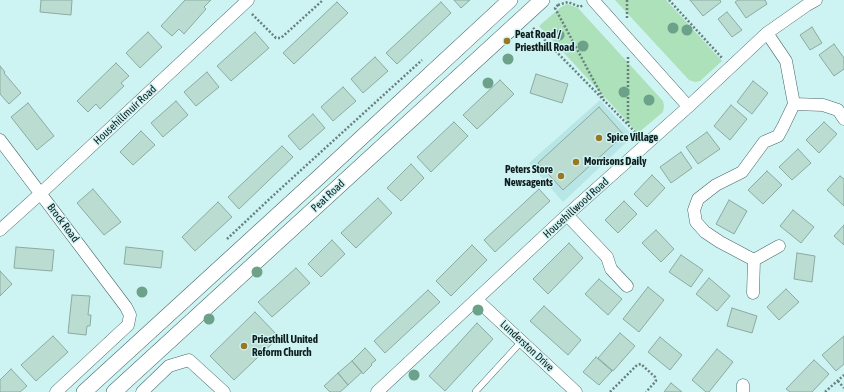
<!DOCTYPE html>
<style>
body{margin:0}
canvas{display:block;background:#cef3f3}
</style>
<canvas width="844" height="392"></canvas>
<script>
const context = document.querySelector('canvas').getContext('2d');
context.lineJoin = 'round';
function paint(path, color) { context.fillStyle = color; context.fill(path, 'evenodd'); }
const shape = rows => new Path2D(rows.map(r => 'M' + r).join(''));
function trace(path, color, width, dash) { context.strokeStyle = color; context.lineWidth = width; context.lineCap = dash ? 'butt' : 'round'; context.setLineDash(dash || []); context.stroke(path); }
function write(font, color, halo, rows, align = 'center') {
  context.font = font + ' "Asap Condensed",sans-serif'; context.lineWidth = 3; context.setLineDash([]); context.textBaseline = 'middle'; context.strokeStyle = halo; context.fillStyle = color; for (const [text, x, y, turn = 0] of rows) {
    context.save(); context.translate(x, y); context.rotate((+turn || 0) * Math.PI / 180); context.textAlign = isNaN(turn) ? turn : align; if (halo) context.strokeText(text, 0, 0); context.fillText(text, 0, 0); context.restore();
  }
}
paint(shape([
 [600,100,633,136,563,202,529,163]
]), '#b8e6e6');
paint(shape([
 [615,0,666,0,722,61,700,81,695,82,689,80],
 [567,4,578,8,663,101,664,106,663,112,638,133,539,26,561,7]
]), '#ace1b9');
const building = shape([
 [41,0,72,0,71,15,40,12,41,0],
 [185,0,211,0,204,7,206,9,184,34,179,29,172,36,161,26,185,0],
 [454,0,470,0,461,8,454,0],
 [690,0,720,0,721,2,703,16,690,0],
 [738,0,765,0,767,4,746,18,735,2,738,0],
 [337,2,348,13,294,64,283,53,337,2],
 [441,2,451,13,397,64,386,53,441,2],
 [727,12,742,30,732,37,718,19,727,12],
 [812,27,822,43,810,50,800,35,812,27],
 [148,32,162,47,140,68,126,53,148,32],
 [255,32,269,48,231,81,217,66,255,32],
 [834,44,844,58,844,69,834,76,819,55,834,44],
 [375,57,388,71,363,93,351,79,375,57],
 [116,63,129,76,121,83,124,86,100,109,96,104,88,112,77,101,116,63],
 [0,66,5,72,4,73,21,93,9,104,0,94,0,66],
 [207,72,219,87,196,106,184,92,207,72],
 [536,74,568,84,562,103,530,93,536,74],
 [500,80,514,94,477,129,463,115,500,80],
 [753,81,768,93,752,114,737,102,753,81],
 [343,87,356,101,333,121,321,107,343,87],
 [176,101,188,115,163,137,151,123,176,101],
 [28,103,54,136,37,150,11,117,28,103],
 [731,105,747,119,730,140,714,126,731,105],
 [599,107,624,135,563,190,538,163,599,107],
 [313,114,325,128,300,150,288,136,313,114],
 [454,122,468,136,431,172,417,157,454,122],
 [824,122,837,134,819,153,806,140,824,122],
 [141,131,155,145,133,165,120,152,141,131],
 [707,132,720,149,698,164,686,147,707,132],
 [282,146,293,157,239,209,228,197,282,146],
 [798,149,811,163,792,180,779,167,798,149],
 [681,152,692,168,671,183,660,167,681,152],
 [411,164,424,178,401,201,387,188,411,164],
 [767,171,782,185,763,204,748,190,767,171],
 [652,175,665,188,647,207,634,194,652,175],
 [840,176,844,179,844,206,827,190,840,176],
 [93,189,121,222,104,235,77,203,93,189],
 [539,189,550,201,495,252,484,240,539,189],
 [378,198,392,213,356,248,341,233,378,198],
 [729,200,747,211,734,234,716,224,729,200],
 [624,201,637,214,618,233,605,220,624,201],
 [218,202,232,217,195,251,182,237,218,202],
 [793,210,814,227,801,243,780,226,793,210],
 [844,225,844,245,834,236,844,225],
 [656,230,674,249,661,262,642,243,656,230],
 [332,240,345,254,321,277,308,264,332,240],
 [569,243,583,258,548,294,533,279,569,243],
 [472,245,487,260,451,296,436,281,472,245],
 [16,247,54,250,52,271,14,268,16,247],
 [126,247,163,251,161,268,124,264,126,247],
 [797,253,815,256,812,282,794,279,797,253],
 [681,255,703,270,691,287,669,272,681,255],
 [296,268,310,283,272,317,258,302,296,268],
 [0,271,12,284,0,296,0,271],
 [709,278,730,296,717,311,696,294,709,278],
 [599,279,622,299,608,315,585,294,599,279],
 [648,287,664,300,639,332,623,319,648,287],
 [786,289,799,302,779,320,767,307,786,289],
 [428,290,440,302,385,353,374,341,428,290],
 [72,295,90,296,88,315,91,315,90,326,87,326,86,335,68,333,72,295],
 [544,306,581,340,568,355,530,321,544,306],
 [732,308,757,316,752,333,727,326,732,308],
 [255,312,279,337,234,380,210,356,255,312],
 [477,323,493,339,445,391,429,376,477,323],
 [620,333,635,346,613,371,598,358,620,333],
 [53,336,68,352,36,381,21,365,53,336],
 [844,336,844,364,836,371,822,355,844,336],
 [660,337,682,355,670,370,648,352,660,337],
 [365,348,376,360,371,364,372,365,363,374,352,361,365,348],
 [717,349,733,362,709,392,706,392,692,380,717,349],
 [596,357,612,371,599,385,583,372,596,357],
 [814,360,829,374,812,392,790,392,786,389,814,360],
 [352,361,362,372,348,385,338,373,352,361],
 [11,369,27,386,20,392,0,392,0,380,11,369],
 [338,373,348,385,340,392,330,392,324,386,338,373],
 [671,383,682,392,664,392,671,383]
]);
paint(building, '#badcd1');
trace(building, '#8baba1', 1);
const service = shape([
 [476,391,521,342]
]);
const minor = shape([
 [593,0,686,104,688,107],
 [794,104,823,105,838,110,844,119],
 [0,140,126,307,130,315,128,325,56,392],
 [567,215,607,257,611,269,627,286],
 [0,230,41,193,248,0],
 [754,260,720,242,705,232,696,222,694,210,698,199,716,185,742,172,764,142,778,136,783,127,794,104,786,61,767,33],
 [753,293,754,260,779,246],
 [477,300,576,392],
 [142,392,169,366,189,360,224,392],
 [377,392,567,215,688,107,767,33,807,5,816,0],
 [743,392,743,385]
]);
const tertiary = shape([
 [84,392,319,177,510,0],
 [114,392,542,0]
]);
trace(service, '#466767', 7);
trace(minor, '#466767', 13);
trace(tertiary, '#466767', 16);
trace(shape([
 [627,0,627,18],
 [669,0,723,59],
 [558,5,555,8,603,98],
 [558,5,568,2,580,7,583,5],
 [252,14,276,38,281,38,323,0],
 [533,28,639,136],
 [628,57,628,124],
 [227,239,277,192,422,60],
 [838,381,844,388],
 [610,392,637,365,641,364,655,377,656,381,646,392],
 [825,392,844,375]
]), '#677f7f', 2.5, [2, 2]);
trace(service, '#fff', 6);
trace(minor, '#fff', 12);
trace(tertiary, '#fff', 15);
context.fillStyle = '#6ca18a';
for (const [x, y] of [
 [673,28],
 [687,30],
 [559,35],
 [583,46],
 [508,59],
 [488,83],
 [624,92],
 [649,100],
 [257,272],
 [142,292],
 [478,310],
 [209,319],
 [414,375]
]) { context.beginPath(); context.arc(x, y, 5.5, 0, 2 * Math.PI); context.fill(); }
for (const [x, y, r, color] of [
 [507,41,4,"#9a7822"],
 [599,138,4,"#9a7822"],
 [576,162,4,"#9a7822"],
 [561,176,4,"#9a7822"],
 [244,346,4,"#9a7822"]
]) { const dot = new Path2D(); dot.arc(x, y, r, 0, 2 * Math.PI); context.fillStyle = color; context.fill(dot); trace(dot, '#cef3f3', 1.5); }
write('bold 11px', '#0e1c1c', '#cef3f3', [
 ["Peat Road /",515,35],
 ["Priesthill Road",515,48],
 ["Spice Village",607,138],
 ["Morrisons Daily",584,162],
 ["Peters Store",553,170,"right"],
 ["Newsagents",553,183,"right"],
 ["Priesthill United",252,340],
 ["Reform Church",252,353]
], 'left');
write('11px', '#0e1c1c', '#cef3f3', [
 ["Househillmuir Road",125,115,-43],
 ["Peat Road",328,196,-43],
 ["Househillwood Road",576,208,-42],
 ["Brock Road",63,223,53],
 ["Lunderston Drive",527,346,43]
]);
</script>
